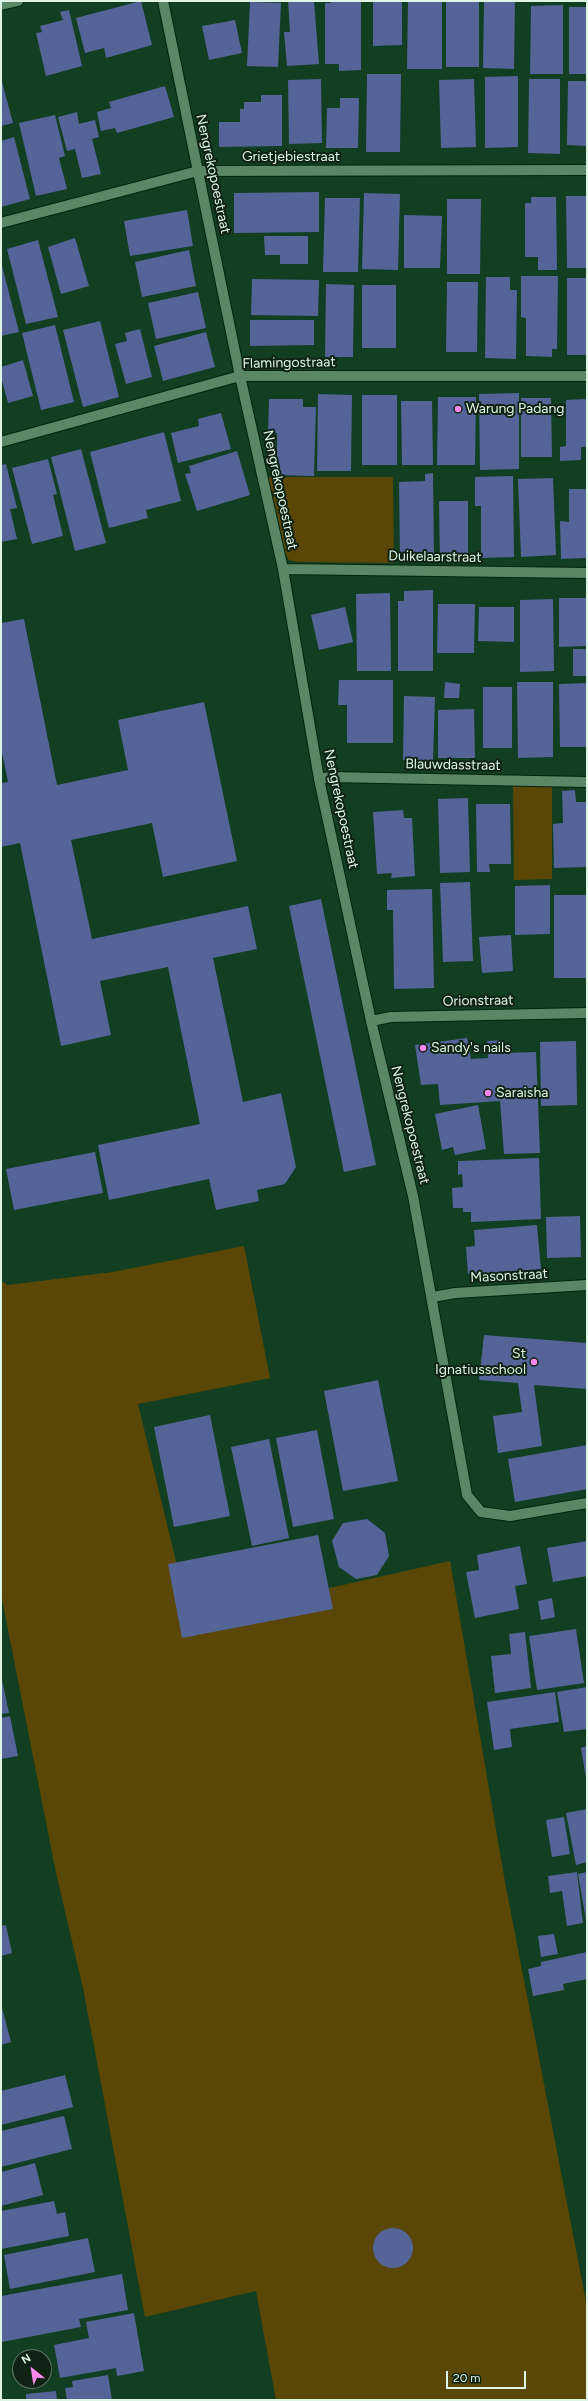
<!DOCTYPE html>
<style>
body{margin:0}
#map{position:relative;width:588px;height:2401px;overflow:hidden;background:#123f21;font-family:Figtree,sans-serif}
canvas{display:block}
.frame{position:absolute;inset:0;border:2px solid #ddf5e2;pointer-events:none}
.north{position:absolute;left:12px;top:2349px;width:40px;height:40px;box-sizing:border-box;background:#0f2214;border:1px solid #617666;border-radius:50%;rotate:330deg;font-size:11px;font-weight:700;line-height:16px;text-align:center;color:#ddf5e2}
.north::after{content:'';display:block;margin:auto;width:14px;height:18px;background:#f788eb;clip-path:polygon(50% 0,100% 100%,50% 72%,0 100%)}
.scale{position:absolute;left:446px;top:2371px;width:80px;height:18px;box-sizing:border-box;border:2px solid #ddf5e2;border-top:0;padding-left:5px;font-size:12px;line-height:14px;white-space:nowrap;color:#ddf5e2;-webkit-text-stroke:3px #0f2214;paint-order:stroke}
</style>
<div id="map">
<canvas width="588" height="2401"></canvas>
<div class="frame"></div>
<div class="north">N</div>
<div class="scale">20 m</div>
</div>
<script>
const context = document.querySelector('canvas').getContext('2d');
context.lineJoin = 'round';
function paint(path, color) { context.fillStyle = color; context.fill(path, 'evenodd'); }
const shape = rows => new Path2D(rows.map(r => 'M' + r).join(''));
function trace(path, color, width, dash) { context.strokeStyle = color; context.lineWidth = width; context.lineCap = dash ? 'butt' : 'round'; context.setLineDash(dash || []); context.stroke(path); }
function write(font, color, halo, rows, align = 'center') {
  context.font = font + ' Figtree,sans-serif'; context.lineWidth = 4; context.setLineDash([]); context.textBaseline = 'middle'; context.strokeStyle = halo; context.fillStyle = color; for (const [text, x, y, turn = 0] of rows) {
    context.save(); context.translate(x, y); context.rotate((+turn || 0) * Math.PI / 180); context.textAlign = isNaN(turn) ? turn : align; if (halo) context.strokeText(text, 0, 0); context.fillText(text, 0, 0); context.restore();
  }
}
paint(shape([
 [267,477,393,477,394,563,298,562,289,560,285,553],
 [552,781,552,879,514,880,513,782],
 [244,1246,270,1378,138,1404,184,1595,187,1620,450,1561,505,1882,587,2307,587,2400,276,2400,256,2291,145,2317,83,1988,56,1873,1,1594,1,1281,8,1285,113,1272]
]), '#5a4705');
paint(shape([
 [141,1,152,45,106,58,104,48,85,53,76,18],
 [288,1,314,1,319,64,287,66,284,32,290,32],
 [331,1,361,1,361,70,339,71,339,64,325,64,325,3,331,3],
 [408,1,442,1,442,69,407,69],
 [446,1,479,1,479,67,446,67],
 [484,1,515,1,514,69,483,68],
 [250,2,281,3,278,67,247,66],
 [373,2,402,2,402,45,373,46],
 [563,5,563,74,530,74,531,6],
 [569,7,587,7,587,74,569,74],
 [69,10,82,66,46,76,36,33,42,32,40,26,63,20,60,12],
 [235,20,242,53,209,60,202,26],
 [367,74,401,74,400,152,366,152],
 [518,76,518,147,485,148,485,77],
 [1,78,13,123,1,126],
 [321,79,322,143,289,144,288,80],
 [474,79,476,147,441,148,439,80],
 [529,79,560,79,560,154,528,153],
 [568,81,587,81,587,146,567,145],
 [165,86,174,117,117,133,115,128,101,131,97,112,111,108,109,102],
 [261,95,282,95,282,146,219,147,219,122,240,122,240,109,244,109,244,102,261,102],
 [340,98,359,98,358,148,326,148,327,108,340,108],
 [77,112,79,124,95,120,99,137,92,139,101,174,82,178,75,149,67,151,58,117],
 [55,115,65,156,59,158,67,189,36,196,19,123],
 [14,137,30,199,1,207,1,141],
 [319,192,319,232,234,233,234,193],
 [364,193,400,194,398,270,362,269],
 [566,196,587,196,587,268,567,268],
 [531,197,556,197,557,270,538,270,538,257,525,257,525,203,531,203],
 [325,198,360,198,358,272,323,272],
 [447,199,481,199,480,274,447,274],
 [187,210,193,246,130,256,124,221],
 [404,215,442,216,440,268,404,268],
 [264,236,308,236,308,264,280,264,280,255,265,255],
 [75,238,89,286,61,294,48,247],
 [38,240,58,317,26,324,7,249],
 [189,250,196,286,142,297,135,262],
 [1,262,19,332,1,336],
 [521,276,558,276,557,349,552,349,552,357,526,356,526,318,521,317],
 [486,277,510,277,510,290,517,290,516,359,485,358],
 [567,278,587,278,587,355,567,355],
 [252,279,319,280,318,316,251,315],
 [447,282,478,282,477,352,446,352],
 [326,284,354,285,353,357,325,357],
 [362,285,396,285,396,348,362,348],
 [198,292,206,328,156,339,148,303],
 [250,320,314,320,314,345,250,346],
 [100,321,119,397,83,407,63,330],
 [55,325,74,402,41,410,22,333],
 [140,329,152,377,126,384,115,344,127,341,125,333],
 [206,332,215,367,163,381,154,346],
 [23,360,33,396,8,403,1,377,1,367],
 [519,393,519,469,480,470,479,394],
 [318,394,352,395,351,471,317,471],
 [362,395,397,395,397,465,362,465],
 [438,397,476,397,475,465,437,465],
 [521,398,551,398,552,457,521,457],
 [269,399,303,399,303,407,316,407,314,476,277,475,277,433,268,433],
 [587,399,587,447,581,447,581,460,560,461,560,447,566,446,566,400],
 [401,401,432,401,433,465,402,465],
 [221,413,231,449,178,463,171,433,199,426,198,419],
 [164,432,181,501,146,510,148,518,109,528,90,452],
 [81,449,106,543,75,551,51,457],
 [237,451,250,495,197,511,185,474,191,473,189,466],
 [48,459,57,494,53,495,63,536,32,544,12,468],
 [6,464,17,508,10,509,17,539,1,542,1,465],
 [433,473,434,560,400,561,399,482,425,481,425,474],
 [513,476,514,557,481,558,481,506,475,506,475,477],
 [553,478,556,555,521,557,518,479],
 [569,489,587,489,587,558,561,559,560,521,569,522],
 [439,501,468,501,468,561,440,562],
 [433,590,433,671,398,671,398,601,404,601,404,591],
 [390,593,391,671,357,671,356,594],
 [559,598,587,598,587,646,559,647],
 [553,599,554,671,520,672,520,600],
 [438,604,475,604,474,653,437,653],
 [345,607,353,642,319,650,311,615],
 [479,607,514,607,514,642,478,641],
 [24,619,57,785,128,770,118,720,204,702,237,861,163,877,152,823,71,840,92,939,248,906,257,949,213,958,243,1102,281,1093,296,1167,285,1184,257,1190,259,1201,216,1210,209,1179,109,1200,98,1145,200,1124,168,967,100,981,111,1035,61,1046,20,843,1,847,1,783,8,782,1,748,1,623],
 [573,649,587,649,587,676,573,676],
 [339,680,393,680,393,743,347,743,347,705,338,705],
 [445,682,460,684,459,698,444,698],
 [517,682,553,682,553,757,518,758],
 [587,683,587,747,560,747,559,684],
 [483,687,512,687,512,748,483,748],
 [404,696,435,697,433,761,403,760],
 [474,709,475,758,438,758,438,710],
 [575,790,576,802,587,802,586,867,554,868,553,824,563,823,562,791],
 [468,798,470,872,440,873,438,799],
 [476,804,510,804,511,864,489,864,490,872,477,872],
 [403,810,404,818,412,818,415,876,391,878,392,873,377,874,373,812],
 [470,882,473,961,443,962,440,883],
 [550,885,550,934,515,935,515,886],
 [432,889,434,988,394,989,393,910,387,910,387,890],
 [554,895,587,895,587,978,554,978],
 [321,899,376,1165,344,1172,289,906],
 [511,935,513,971,482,973,479,937],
 [467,1038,471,1059,488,1058,487,1041,504,1040,504,1053,536,1052,540,1153,504,1154,500,1101,440,1105,438,1084,421,1085,415,1045],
 [576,1041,577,1105,541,1106,540,1042],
 [478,1105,486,1149,455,1155,453,1147,442,1150,435,1114],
 [95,1152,103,1193,14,1210,6,1169],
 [539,1158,541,1219,471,1222,471,1212,463,1212,463,1208,453,1208,452,1188,463,1187,462,1174,458,1175,458,1161],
 [580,1216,581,1257,547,1258,546,1217],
 [537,1225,541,1269,468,1274,466,1247,475,1246,474,1230],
 [484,1335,587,1343,587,1389,534,1385,542,1446,498,1453,493,1416,522,1412,518,1383,479,1380],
 [378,1380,398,1481,343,1491,324,1391],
 [210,1415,230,1516,174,1527,154,1427],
 [317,1430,334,1519,293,1527,276,1438],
 [269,1439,289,1538,252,1546,231,1447],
 [587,1445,587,1489,515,1502,508,1459],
 [367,1519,385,1533,389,1556,377,1575,356,1579,339,1567,332,1541,343,1523],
 [318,1535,333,1609,182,1638,168,1564],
 [587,1541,587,1576,553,1582,547,1548],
 [520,1546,527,1584,515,1586,519,1609,475,1618,466,1572,479,1570,477,1555],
 [552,1598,555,1617,541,1620,538,1601],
 [576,1629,584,1683,537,1690,529,1636],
 [525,1632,531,1688,495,1693,491,1656,511,1654,509,1634],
 [1,1675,9,1713,1,1714],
 [587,1687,587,1729,564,1732,557,1692],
 [555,1692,559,1722,510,1729,512,1747,494,1750,487,1702],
 [10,1716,18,1756,1,1759,1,1718],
 [587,1746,587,1778,586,1778,581,1748],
 [587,1809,587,1862,576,1865,566,1813],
 [564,1817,570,1854,552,1857,546,1820],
 [577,1872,583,1923,567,1926,562,1891,550,1893,548,1876],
 [587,1872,587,1919,586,1920,578,1874],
 [6,1925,12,1953,1,1956,1,1926],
 [554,1934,558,1954,541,1957,538,1936],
 [587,1952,587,1979,563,1984,564,1990,533,1996,528,1969,541,1966,541,1962],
 [1,2004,11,2042,1,2045],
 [65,2075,73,2107,1,2125,1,2091],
 [64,2116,72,2149,1,2167,1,2131],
 [35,2163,43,2195,1,2206,1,2172],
 [54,2201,57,2214,65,2212,69,2236,1,2249,1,2211],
 '373 2248a20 20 0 1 1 40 0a20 20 0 1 1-40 0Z',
 [88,2238,95,2272,10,2289,4,2255],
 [122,2274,128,2310,79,2319,81,2327,2,2342,1,2296],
 [134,2313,144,2371,117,2376,116,2368,60,2378,54,2345,89,2338,86,2322],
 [108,2375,112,2400,67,2400,65,2388,73,2387,72,2381],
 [56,2391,57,2400,26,2400,26,2394]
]), '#546398');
const minor = shape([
 [163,1,240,376,283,569,319,779,371,1021,413,1196,467,1495,481,1512,510,1516,587,1503],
 [1,5,18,1],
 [1,223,198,171,587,170],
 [1,442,240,376,587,376],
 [283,569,587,573],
 [319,779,330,777,587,782],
 [371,1021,391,1017,587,1013],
 [433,1297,455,1293,587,1285]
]);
trace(minor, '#02240e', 12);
trace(minor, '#5a8765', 10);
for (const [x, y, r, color] of [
 [458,409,4,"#f788eb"],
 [423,1048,4,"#f788eb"],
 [488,1093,4,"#f788eb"],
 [534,1362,4,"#f788eb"]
]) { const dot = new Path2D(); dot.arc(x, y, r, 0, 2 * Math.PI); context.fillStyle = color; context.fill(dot); trace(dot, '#0f2214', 1.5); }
write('14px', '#ddf5e2', '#0f2214', [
 ["Grietjebiestraat",291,157],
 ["Nengrekopoestraat",213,174,78],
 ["Flamingostraat",289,363,-1],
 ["Nengrekopoestraat",280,490,78],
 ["Duikelaarstraat",435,557,1],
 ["Blauwdasstraat",453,765,1],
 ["Nengrekopoestraat",341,809,78],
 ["Orionstraat",478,1001,-1],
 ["Nengrekopoestraat",410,1125,76],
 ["Masonstraat",509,1276,-3]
]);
write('14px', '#ddf5e2', '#0f2214', [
 ["Warung Padang",466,409],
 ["Sandy's nails",431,1048],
 ["Saraisha",496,1093],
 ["St",526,1354,"right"],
 ["Ignatiusschool",526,1370,"right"]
], 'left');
</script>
